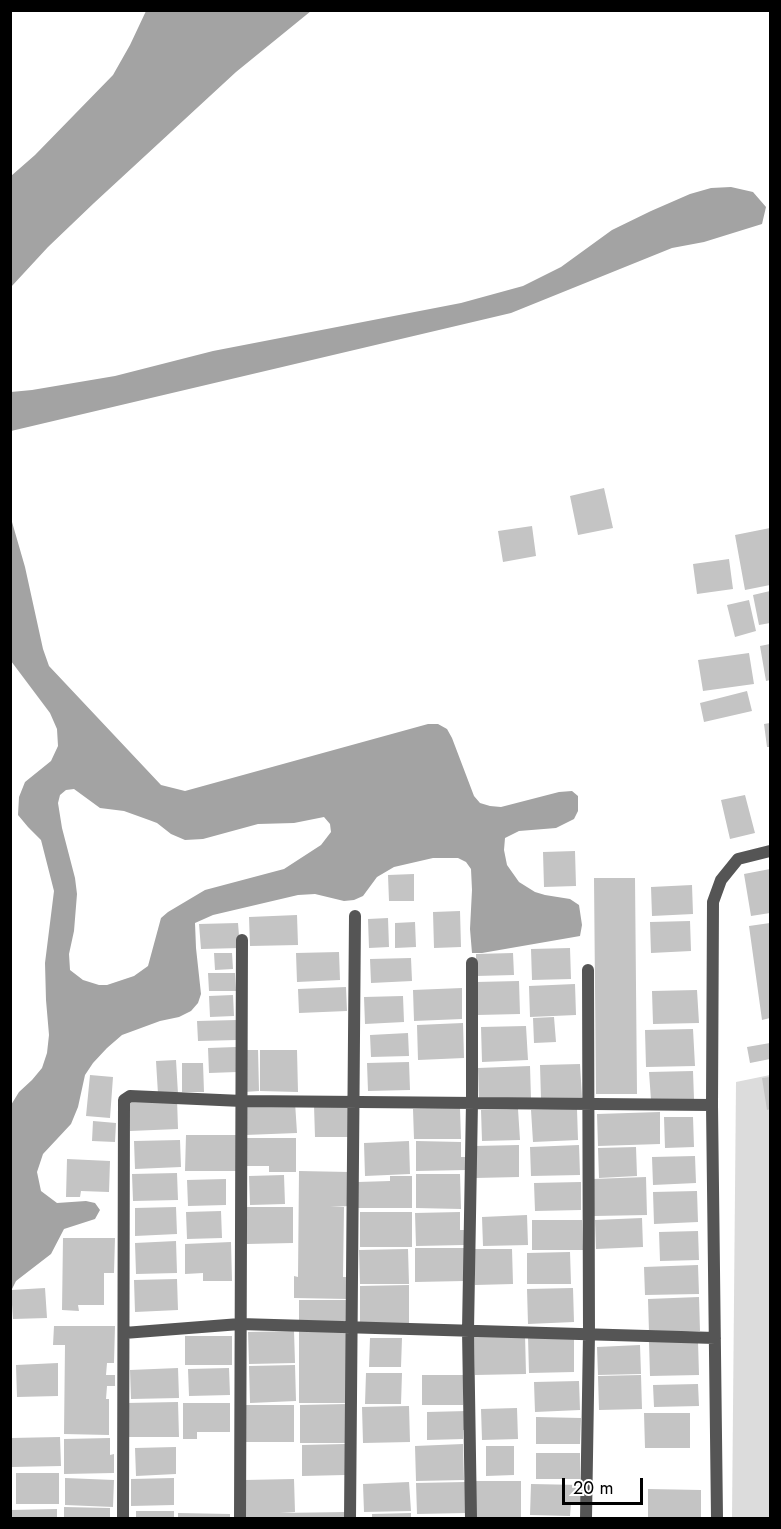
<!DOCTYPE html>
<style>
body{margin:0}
#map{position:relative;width:781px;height:1529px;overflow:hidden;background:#fff;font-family:Jost,sans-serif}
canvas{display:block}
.frame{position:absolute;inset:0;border:12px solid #000;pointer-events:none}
.scale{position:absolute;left:562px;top:1478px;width:81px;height:27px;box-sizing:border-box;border:3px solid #000;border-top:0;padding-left:8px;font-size:18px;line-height:21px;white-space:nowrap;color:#000;-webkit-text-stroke:4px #fff;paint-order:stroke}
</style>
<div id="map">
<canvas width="781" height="1529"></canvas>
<div class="frame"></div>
<div class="scale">20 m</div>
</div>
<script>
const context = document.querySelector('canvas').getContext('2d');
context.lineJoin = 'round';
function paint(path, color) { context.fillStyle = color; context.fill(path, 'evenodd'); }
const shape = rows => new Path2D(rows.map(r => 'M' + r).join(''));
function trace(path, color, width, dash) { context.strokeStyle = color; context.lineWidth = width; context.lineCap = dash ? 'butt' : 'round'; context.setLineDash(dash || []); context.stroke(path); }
paint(shape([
 [770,1075,770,1518,732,1518,736,1082]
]), '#dcdcdc');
paint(shape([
 [146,11,311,11,236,72,94,203,48,247,11,287,11,176,35,155,113,75,130,45],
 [731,187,753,192,766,207,762,224,704,242,672,248,511,313,11,431,11,392,32,390,115,376,213,351,461,303,523,286,561,267,612,230,651,211,690,194,711,188],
 [10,515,25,567,43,649,49,666,161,785,185,791,428,724,438,724,447,729,452,738,474,796,480,803,490,806,501,807,559,792,572,791,578,796,578,811,574,819,556,828,519,831,505,838,504,850,507,865,519,882,535,892,545,895,570,899,579,905,582,925,580,936,482,953,472,953,470,929,472,890,471,869,466,862,458,858,433,858,394,867,377,877,363,896,354,900,344,901,315,894,298,895,213,915,195,923,196,948,201,994,198,1003,191,1011,179,1017,160,1021,122,1035,107,1048,93,1063,85,1075,78,1107,71,1124,43,1154,37,1172,41,1191,57,1203,86,1201,95,1203,100,1210,95,1219,64,1229,51,1254,16,1281,11,1291,11,1105,19,1092,32,1080,42,1068,47,1053,49,1035,46,1000,45,963,54,891,41,840,28,827,18,815,19,797,25,782,51,761,58,746,57,729,50,713,11,661],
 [74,789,100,808,124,811,149,820,157,823,171,834,185,840,203,839,258,824,294,823,324,817,330,824,331,832,321,845,284,869,205,890,168,912,161,918,148,966,134,976,107,985,99,985,83,980,70,970,69,954,74,931,77,894,75,878,62,828,58,803,60,795,66,790]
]), '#a3a3a3');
paint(shape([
 [604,488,613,528,578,535,570,496],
 [532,526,536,556,503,562,498,531],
 [770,528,770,585,745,590,735,535],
 [729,559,733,589,697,594,693,564],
 [770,591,770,623,759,625,753,595],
 [749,600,756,631,735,637,727,605],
 [770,644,770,680,766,681,760,646],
 [749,653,754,684,703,691,698,660],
 [747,691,752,711,704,722,700,703],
 [770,723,770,747,767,747,764,724],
 [745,795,755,833,730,839,721,800],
 [575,851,576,886,544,887,543,852],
 [770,869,770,913,751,916,744,874],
 [414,874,414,901,389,901,388,875],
 [594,878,635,878,637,1094,596,1094],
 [692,885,693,914,652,916,651,887],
 [460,911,461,947,434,948,433,912],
 [297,915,298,945,250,946,249,917],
 [388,918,389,947,369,948,368,919],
 [690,921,691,951,651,953,650,922],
 [415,922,416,947,395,948,395,923],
 [238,923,240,948,201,949,199,924],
 [770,923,770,1018,762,1020,749,926],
 [570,948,571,979,532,980,531,949],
 [339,952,340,980,297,982,296,953],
 [214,953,232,953,233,969,215,970],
 [513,953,514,975,476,976,476,954],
 [411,958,412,981,371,983,370,959],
 [208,973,235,973,236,991,209,991],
 [519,981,520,1014,477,1015,476,982],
 [575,984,576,1015,530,1017,529,986],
 [346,987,347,1011,299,1013,298,989],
 [462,988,462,1019,414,1021,413,990],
 [697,990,699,1023,653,1024,652,991],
 [233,995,234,1016,210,1017,209,996],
 [403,996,404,1022,365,1024,364,997],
 [554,1017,556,1042,534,1043,533,1018],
 [237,1020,237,1040,198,1041,197,1021],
 [463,1023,464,1058,418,1060,417,1025],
 [526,1026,528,1060,482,1062,481,1027],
 [693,1029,695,1066,646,1067,645,1030],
 [408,1033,409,1056,371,1057,370,1035],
 [770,1043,770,1059,750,1063,747,1047],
 [236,1047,237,1072,209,1073,208,1048],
 [243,1050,258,1050,259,1091,244,1092],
 [260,1050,297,1050,298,1092,260,1091],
 [176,1060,178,1094,158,1094,156,1061],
 [409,1062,410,1090,368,1091,367,1063],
 [182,1063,203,1063,204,1092,182,1092],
 [580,1064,582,1098,541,1099,540,1065],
 [530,1066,531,1099,479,1101,478,1068],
 [693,1071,694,1099,651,1100,649,1072],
 [90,1075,113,1077,110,1118,86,1116],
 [770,1077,770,1109,767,1110,762,1078],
 [177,1099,178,1129,130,1131,128,1101],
 [295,1102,297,1133,245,1135,244,1104],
 [314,1105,348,1105,349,1137,315,1137],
 [460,1108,461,1139,414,1139,413,1109],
 [518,1109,520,1140,482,1141,481,1110],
 [577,1109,578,1140,533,1142,531,1110],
 [660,1112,660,1144,598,1146,597,1114],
 [664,1117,693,1117,694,1147,665,1148],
 [93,1121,116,1123,115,1142,92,1141],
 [186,1135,236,1135,236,1171,185,1171],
 [245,1138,296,1138,296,1172,269,1172,269,1166,244,1166],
 [180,1140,181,1167,135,1169,134,1141],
 [409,1141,410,1174,365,1176,364,1143],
 [416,1141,461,1142,461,1157,466,1157,466,1170,416,1171],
 [519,1145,519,1177,475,1178,474,1146],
 [579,1145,580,1175,531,1176,530,1147],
 [636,1147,637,1176,599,1178,598,1148],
 [695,1156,696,1183,653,1185,652,1157],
 [67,1159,110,1161,109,1192,81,1191,80,1197,66,1197],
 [299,1171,349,1172,349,1206,330,1207,344,1207,343,1277,348,1277,348,1299,294,1298,294,1276,298,1277],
 [177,1173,178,1200,133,1201,132,1174],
 [416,1174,460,1174,461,1209,416,1208],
 [284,1175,285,1204,250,1205,249,1176],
 [390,1176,412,1176,412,1208,358,1208,358,1182,390,1181],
 [646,1177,647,1215,594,1216,593,1179],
 [226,1179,226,1205,188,1206,187,1180],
 [581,1182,581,1210,535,1211,534,1183],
 [697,1191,698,1222,654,1224,653,1192],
 [176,1207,177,1234,135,1236,135,1208],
 [246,1207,293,1207,293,1243,247,1244],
 [221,1211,222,1238,187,1239,186,1212],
 [360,1212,412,1212,412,1247,360,1247],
 [460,1212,460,1230,464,1230,464,1245,416,1246,415,1213],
 [527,1215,528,1245,483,1246,482,1217],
 [642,1218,643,1247,596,1249,595,1220],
 [532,1220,582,1220,583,1250,532,1250],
 [698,1231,699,1260,660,1261,659,1232],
 [63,1238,115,1238,114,1273,104,1273,104,1305,78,1305,79,1311,62,1310],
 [176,1241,177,1273,136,1274,135,1243],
 [231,1242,232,1281,203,1281,203,1273,185,1274,185,1244],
 [415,1248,464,1248,464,1281,415,1282],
 [408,1249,409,1284,360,1284,359,1250],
 [474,1249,512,1249,513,1284,475,1285],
 [570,1252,571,1284,527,1284,527,1253],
 [698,1265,699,1294,645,1295,644,1267],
 [177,1279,178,1310,135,1312,134,1280],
 [409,1285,409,1324,360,1324,360,1286],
 [45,1288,47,1318,13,1319,11,1290],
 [573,1288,574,1322,528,1324,527,1289],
 [699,1297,700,1331,649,1332,648,1299],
 [299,1300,348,1300,347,1321,299,1321],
 [54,1326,115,1326,114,1363,107,1363,106,1375,115,1375,115,1386,107,1386,106,1399,109,1399,109,1435,64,1434,65,1345,53,1345],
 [294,1331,295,1363,249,1364,248,1332],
 [299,1331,347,1331,347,1403,299,1403],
 [525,1334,526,1374,475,1375,474,1335],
 [185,1336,232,1336,232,1365,185,1365],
 [528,1337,574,1337,574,1372,529,1373],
 [370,1338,402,1338,401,1367,369,1367],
 [698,1341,699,1375,650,1376,649,1342],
 [640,1345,641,1374,598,1375,597,1347],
 [58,1363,58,1396,17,1397,16,1365],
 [295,1365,296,1401,250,1403,249,1366],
 [178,1368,179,1398,131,1399,130,1370],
 [229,1368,230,1395,189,1396,188,1369],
 [366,1373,402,1373,401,1404,365,1404],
 [422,1375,463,1375,463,1405,422,1405],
 [641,1375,642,1409,599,1410,598,1376],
 [579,1381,580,1410,535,1412,534,1382],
 [698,1384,699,1406,654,1407,653,1385],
 [178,1402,179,1437,127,1437,126,1403],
 [183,1403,230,1403,230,1432,197,1432,197,1439,183,1439],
 [347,1404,347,1443,300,1443,300,1405],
 [245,1405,294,1405,294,1442,245,1442],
 [409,1406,410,1442,363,1443,362,1407],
 [517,1408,518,1439,482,1440,481,1409],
 [467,1411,467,1430,463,1430,463,1439,427,1440,427,1412],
 [644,1413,690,1413,690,1448,645,1448],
 [536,1417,581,1418,580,1444,536,1444],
 [60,1437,61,1466,12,1467,11,1438],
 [110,1438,110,1455,114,1454,114,1473,64,1474,64,1439],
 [345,1444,345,1475,302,1476,302,1445],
 [463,1444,464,1480,416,1481,415,1446],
 [486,1446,514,1446,514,1475,486,1476],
 [176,1447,176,1474,136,1476,135,1448],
 [536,1453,580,1453,580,1479,536,1479],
 [16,1473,59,1473,59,1504,16,1504],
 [65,1478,114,1480,113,1507,65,1505],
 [174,1478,174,1505,131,1506,131,1479],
 [294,1479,295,1512,280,1513,347,1512,347,1518,246,1518,245,1480],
 [475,1481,521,1481,521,1517,475,1517],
 [409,1482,411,1511,364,1512,363,1484],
 [466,1482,466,1513,417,1514,416,1483],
 [531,1484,581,1485,581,1503,571,1503,570,1516,530,1515],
 [648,1489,701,1490,701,1518,648,1518],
 [64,1507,110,1508,110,1518,64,1518],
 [57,1509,57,1518,10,1518,10,1510],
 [136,1511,174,1511,174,1518,136,1518],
 [178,1513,230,1514,230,1518,178,1518],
 [411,1513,411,1518,372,1518,372,1514]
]), '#c4c4c4');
trace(shape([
 [124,1333,240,1324,715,1338],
 [123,1518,124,1100,130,1096,242,1101,712,1105],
 [240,1518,242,940],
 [350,1518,355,916],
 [471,1518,468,1330,472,1102,472,963],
 [586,1518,589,1334,588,970],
 [717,1518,712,1105,713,902,721,880,738,859,770,851]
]), '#555', 12);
</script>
